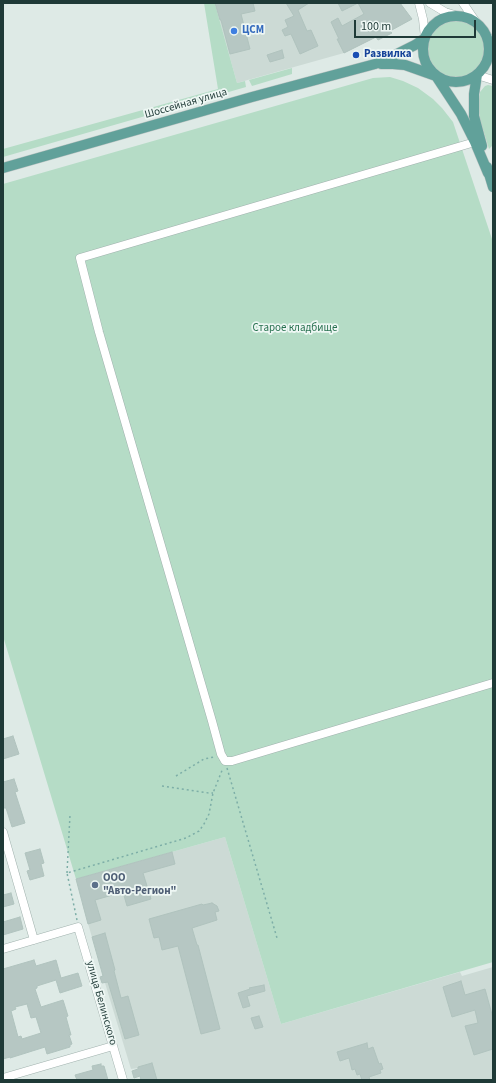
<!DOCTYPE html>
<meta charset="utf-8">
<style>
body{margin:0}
#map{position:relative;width:496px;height:1083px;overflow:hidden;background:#deeae6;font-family:"Source Sans 3",sans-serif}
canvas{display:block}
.frame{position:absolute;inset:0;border:4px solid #1f3a37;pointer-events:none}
.scale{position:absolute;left:354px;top:20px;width:122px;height:18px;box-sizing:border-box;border:2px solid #1f3a37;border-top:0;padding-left:5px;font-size:12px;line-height:14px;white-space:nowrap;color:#1f3a37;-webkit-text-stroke:3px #eef7f4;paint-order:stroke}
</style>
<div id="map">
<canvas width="496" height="1083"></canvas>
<div class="frame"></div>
<div class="scale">100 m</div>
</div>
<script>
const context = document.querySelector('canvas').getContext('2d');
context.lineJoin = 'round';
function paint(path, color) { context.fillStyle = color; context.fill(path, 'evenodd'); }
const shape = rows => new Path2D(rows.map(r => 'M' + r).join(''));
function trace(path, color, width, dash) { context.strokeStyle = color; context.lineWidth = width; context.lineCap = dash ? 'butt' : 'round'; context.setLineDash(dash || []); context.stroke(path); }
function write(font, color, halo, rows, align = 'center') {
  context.font = font + ' "Source Sans 3",sans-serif'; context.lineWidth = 3.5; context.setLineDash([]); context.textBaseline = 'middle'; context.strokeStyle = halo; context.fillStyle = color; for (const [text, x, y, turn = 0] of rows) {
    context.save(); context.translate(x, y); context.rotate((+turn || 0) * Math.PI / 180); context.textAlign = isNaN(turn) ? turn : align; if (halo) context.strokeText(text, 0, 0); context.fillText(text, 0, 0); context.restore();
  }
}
paint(shape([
 [217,3,400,3,412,19,391,30,392,33,378,40,376,37,344,53,237,83,215,4],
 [225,837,281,1024,460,972,462,976,493,967,493,1080,141,1080,138,1068,131,1069,105,983,102,983,100,977,103,975,82,903,83,903,76,879]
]), '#ccdad5');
paint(shape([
 [204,3,217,3,215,4,237,83,245,81,246,87,3,157,3,149,218,89],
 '427 50a29 29 0 1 1 58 0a29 29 0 1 1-58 0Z',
 [292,68,292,74,252,86,249,80],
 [390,77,403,81,418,88,433,99,442,108,453,122,493,242,493,962,281,1024,225,837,76,879,3,636,3,184,373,78],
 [488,85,493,86,493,145,489,149,480,120,478,106,480,92,485,86]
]), '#b5dcc6');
const building = shape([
 [215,3,253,3,255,11,241,14,250,49,230,54,221,20,220,20,215,3],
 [286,3,309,3,298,10,307,31,311,30,318,46,300,54,291,34,285,36,282,30,288,27,285,20,294,16,286,3],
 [338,3,358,3,342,11,338,3],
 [358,3,400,3,412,19,390,31,392,33,378,40,376,37,344,53,337,39,339,39,331,22,338,18,342,26,364,14,358,3],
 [282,50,284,58,270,62,267,55,282,50],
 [13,736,19,754,3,759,3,739,13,736],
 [14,779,18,791,15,792,25,823,12,827,6,808,3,808,3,782,14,779],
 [40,849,44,863,41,864,44,876,30,880,27,871,30,870,25,853,40,849],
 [172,852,175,864,143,873,151,899,127,906,123,892,95,900,101,920,88,924,76,879,172,852],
 [11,893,14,904,3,907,3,895,11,893],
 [212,903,217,906,219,911,215,912,217,920,192,928,197,945,198,945,220,1029,201,1034,178,946,162,950,159,937,154,938,149,919,202,904,203,905,212,903],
 [20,917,23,929,3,935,3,922,20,917],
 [105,933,115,970,114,971,121,998,128,996,139,1035,125,1039,108,982,102,983,100,977,103,976,92,937,105,933],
 [34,960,36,966,56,960,61,978,78,973,82,986,60,993,56,980,37,986,37,988,35,989,41,1007,63,1000,68,1016,66,1017,71,1035,69,1035,72,1044,70,1045,70,1047,47,1054,45,1047,10,1058,10,1057,3,1059,3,969,34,960],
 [27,1004,31,1018,36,1017,41,1033,22,1039,21,1036,18,1037,11,1011,16,1009,15,1007,27,1004],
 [461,981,465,995,485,989,493,1018,493,1049,474,1055,465,1026,478,1023,475,1010,452,1017,443,987,461,981],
 [264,985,265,991,247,996,250,1006,243,1008,238,993,250,989,249,988,264,985],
 [259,1016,263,1027,255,1029,251,1018,259,1016],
 [367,1043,368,1049,373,1047,379,1064,381,1063,383,1069,380,1070,381,1073,369,1077,370,1080,362,1080,360,1074,357,1075,355,1069,352,1070,349,1058,340,1061,337,1052,367,1043],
 [152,1063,157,1080,141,1080,140,1076,134,1078,132,1071,138,1069,138,1067,152,1063],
 [101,1064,101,1066,104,1066,108,1080,77,1080,75,1075,93,1070,92,1066,101,1064]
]);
paint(building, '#b6c7c3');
trace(building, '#b0c3be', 1);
const minor = shape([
 [419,3,423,19,425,38],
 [430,3,445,12,461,17],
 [463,3,478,25],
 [484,32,493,43],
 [477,75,493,80],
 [475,142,80,258,99,332,212,721,221,754,225,761,232,761,493,683],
 [3,832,34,940],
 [3,949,78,927,123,1080],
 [3,1078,113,1046]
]);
const major = shape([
 '423 49a33 33 0 1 1 66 0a33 33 0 1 1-66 0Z',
 [381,64,393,64,405,65,436,76,461,114,475,142,488,173],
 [477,75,474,94,474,116,482,146],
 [487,167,493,187],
 [3,168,252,97,375,64,393,56,415,45,425,38]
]);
trace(minor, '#a1b2ae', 9);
trace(major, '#bcc4c3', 11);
trace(shape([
 [227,768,277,938],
 [176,776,204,759,214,757],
 [162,786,209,793,213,793],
 [67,873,70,815],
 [77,920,67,873,186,838,199,831,204,824,209,814,213,793,223,768]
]), '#7daea7', 1.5, [2, 3]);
trace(minor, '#fff', 8);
trace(major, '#61a19a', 10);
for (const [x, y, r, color] of [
 [234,31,4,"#3f7fe0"],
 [356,55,4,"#1a4fb4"],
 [95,885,4,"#5c6f8a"]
]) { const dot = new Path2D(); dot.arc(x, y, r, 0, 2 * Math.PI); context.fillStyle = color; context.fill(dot); trace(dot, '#eef7f4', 1.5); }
write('bold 11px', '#366cbe', '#eef7f4', [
 ["ЦСМ",242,31]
], 'left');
write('bold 11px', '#164399', '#eef7f4', [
 ["Развилка",364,55]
], 'left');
write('11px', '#1f3a37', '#eef7f4', [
 ["Шоссейная улица",186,104,-16],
 ["улица Белинского",101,1003,74]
]);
write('11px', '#287150', '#eef7f4', [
 ["Старое кладбище",295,329]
]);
write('bold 11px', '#4e5e75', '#eef7f4', [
 ["ООО",103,879],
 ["\"Авто-Регион\"",103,892]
], 'left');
</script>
